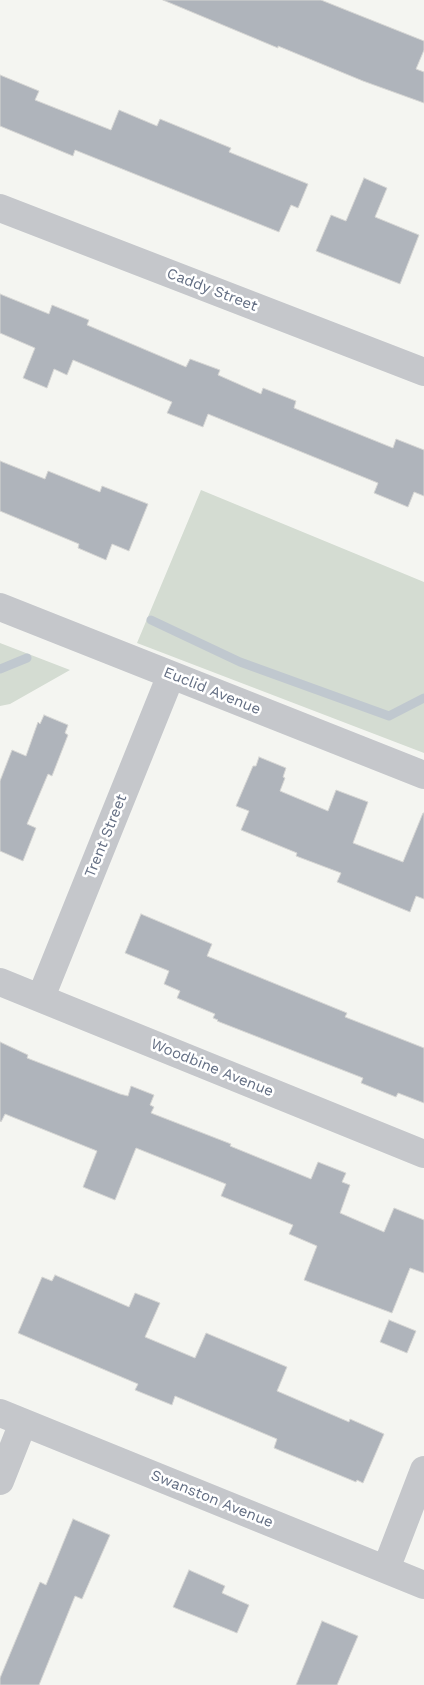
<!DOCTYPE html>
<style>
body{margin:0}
canvas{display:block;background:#f4f5f1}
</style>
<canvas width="424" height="1685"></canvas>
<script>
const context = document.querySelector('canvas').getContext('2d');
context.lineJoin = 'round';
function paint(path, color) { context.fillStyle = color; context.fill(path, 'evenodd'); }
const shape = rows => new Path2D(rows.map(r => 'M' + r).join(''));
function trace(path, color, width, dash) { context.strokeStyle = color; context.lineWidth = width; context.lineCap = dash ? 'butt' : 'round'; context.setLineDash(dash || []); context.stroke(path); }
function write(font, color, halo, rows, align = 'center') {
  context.font = font + ' "Work Sans",sans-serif'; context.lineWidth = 5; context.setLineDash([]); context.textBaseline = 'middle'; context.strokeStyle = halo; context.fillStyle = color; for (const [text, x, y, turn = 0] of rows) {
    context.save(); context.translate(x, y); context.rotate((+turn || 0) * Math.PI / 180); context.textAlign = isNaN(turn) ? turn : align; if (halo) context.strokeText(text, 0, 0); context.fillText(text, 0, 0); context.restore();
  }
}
paint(shape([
 [201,490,424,582,424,753,137,643],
 [0,643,70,670,10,704,0,706]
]), '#d4dcd2');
trace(shape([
 [151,620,240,662,389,716,424,698],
 [0,669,27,658]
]), '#c0c8cf', 9);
const building = shape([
 [163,0,321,0,351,12,424,41,424,50,416,69,424,72,424,103,363,81,278,46,278,48,163,0],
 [0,75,39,91,35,100,111,130,119,110,157,126,160,119,231,148,229,152,308,184,298,208,291,205,279,232,75,150,73,156,0,126,0,75],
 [364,178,387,188,375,217,419,235,400,284,316,251,331,215,346,221,364,178],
 [0,294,49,314,52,305,89,320,87,325,186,367,190,359,220,370,218,375,261,394,263,388,296,401,294,408,393,448,396,439,424,450,424,496,414,492,408,507,374,493,378,483,208,414,203,427,167,413,172,402,73,360,67,375,54,369,47,388,23,378,35,348,0,333,0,294],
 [0,461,45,479,48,471,100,492,102,486,148,504,129,551,112,544,106,560,78,548,79,544,0,511,0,461],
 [44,715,68,725,65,733,68,735,52,776,48,774,27,824,36,828,23,861,0,851,0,781,12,750,26,756,38,722,40,724,44,715],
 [259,757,286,768,283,777,285,778,280,791,328,811,336,790,368,802,353,843,403,862,423,813,424,813,424,899,416,896,410,912,337,882,341,873,296,856,297,853,241,830,249,811,236,806,253,766,256,766,259,757],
 [141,914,212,944,207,956,347,1013,345,1017,424,1048,424,1103,398,1093,396,1097,361,1083,363,1078,217,1021,218,1020,213,1018,215,1014,177,998,180,991,164,984,169,971,125,953,141,914],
 [0,1042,28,1055,27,1058,120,1094,128,1096,131,1086,154,1095,150,1105,154,1107,151,1113,231,1144,230,1146,311,1179,318,1162,346,1173,342,1182,350,1185,340,1213,384,1232,394,1208,424,1220,424,1273,410,1268,392,1313,304,1280,317,1246,289,1234,293,1225,221,1196,226,1184,136,1148,115,1200,83,1187,97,1151,5,1114,1,1122,0,1121,0,1042],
 [55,1275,129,1307,135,1293,160,1303,145,1337,195,1358,206,1333,287,1367,277,1391,349,1422,350,1419,384,1434,363,1483,357,1480,356,1482,274,1448,277,1439,175,1396,172,1405,135,1390,138,1384,18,1333,42,1277,52,1281,55,1275],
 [389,1320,416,1331,407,1353,380,1342,389,1320],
 [73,1519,110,1535,82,1599,75,1596,39,1685,0,1685,0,1678,40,1582,46,1585,73,1519],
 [189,1570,225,1586,222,1593,249,1605,237,1633,173,1607,189,1570],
 [322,1621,358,1636,337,1685,296,1685,322,1621]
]);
paint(building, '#afb4bb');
trace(building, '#d6d6d4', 1);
trace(shape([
 [0,208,424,372],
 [0,607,424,775],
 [0,982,424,1154],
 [41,997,171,675],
 [0,1413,424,1585],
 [0,1481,23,1423],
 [386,1569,424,1470]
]), '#c5c7cb', 28);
write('15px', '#636e83', '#fff', [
 ["Caddy Street",212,290,21],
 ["Euclid Avenue",212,691,22],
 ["Trent Street",106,836,-68],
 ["Woodbine Avenue",212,1068,22],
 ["Swanston Avenue",212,1499,22]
]);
</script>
